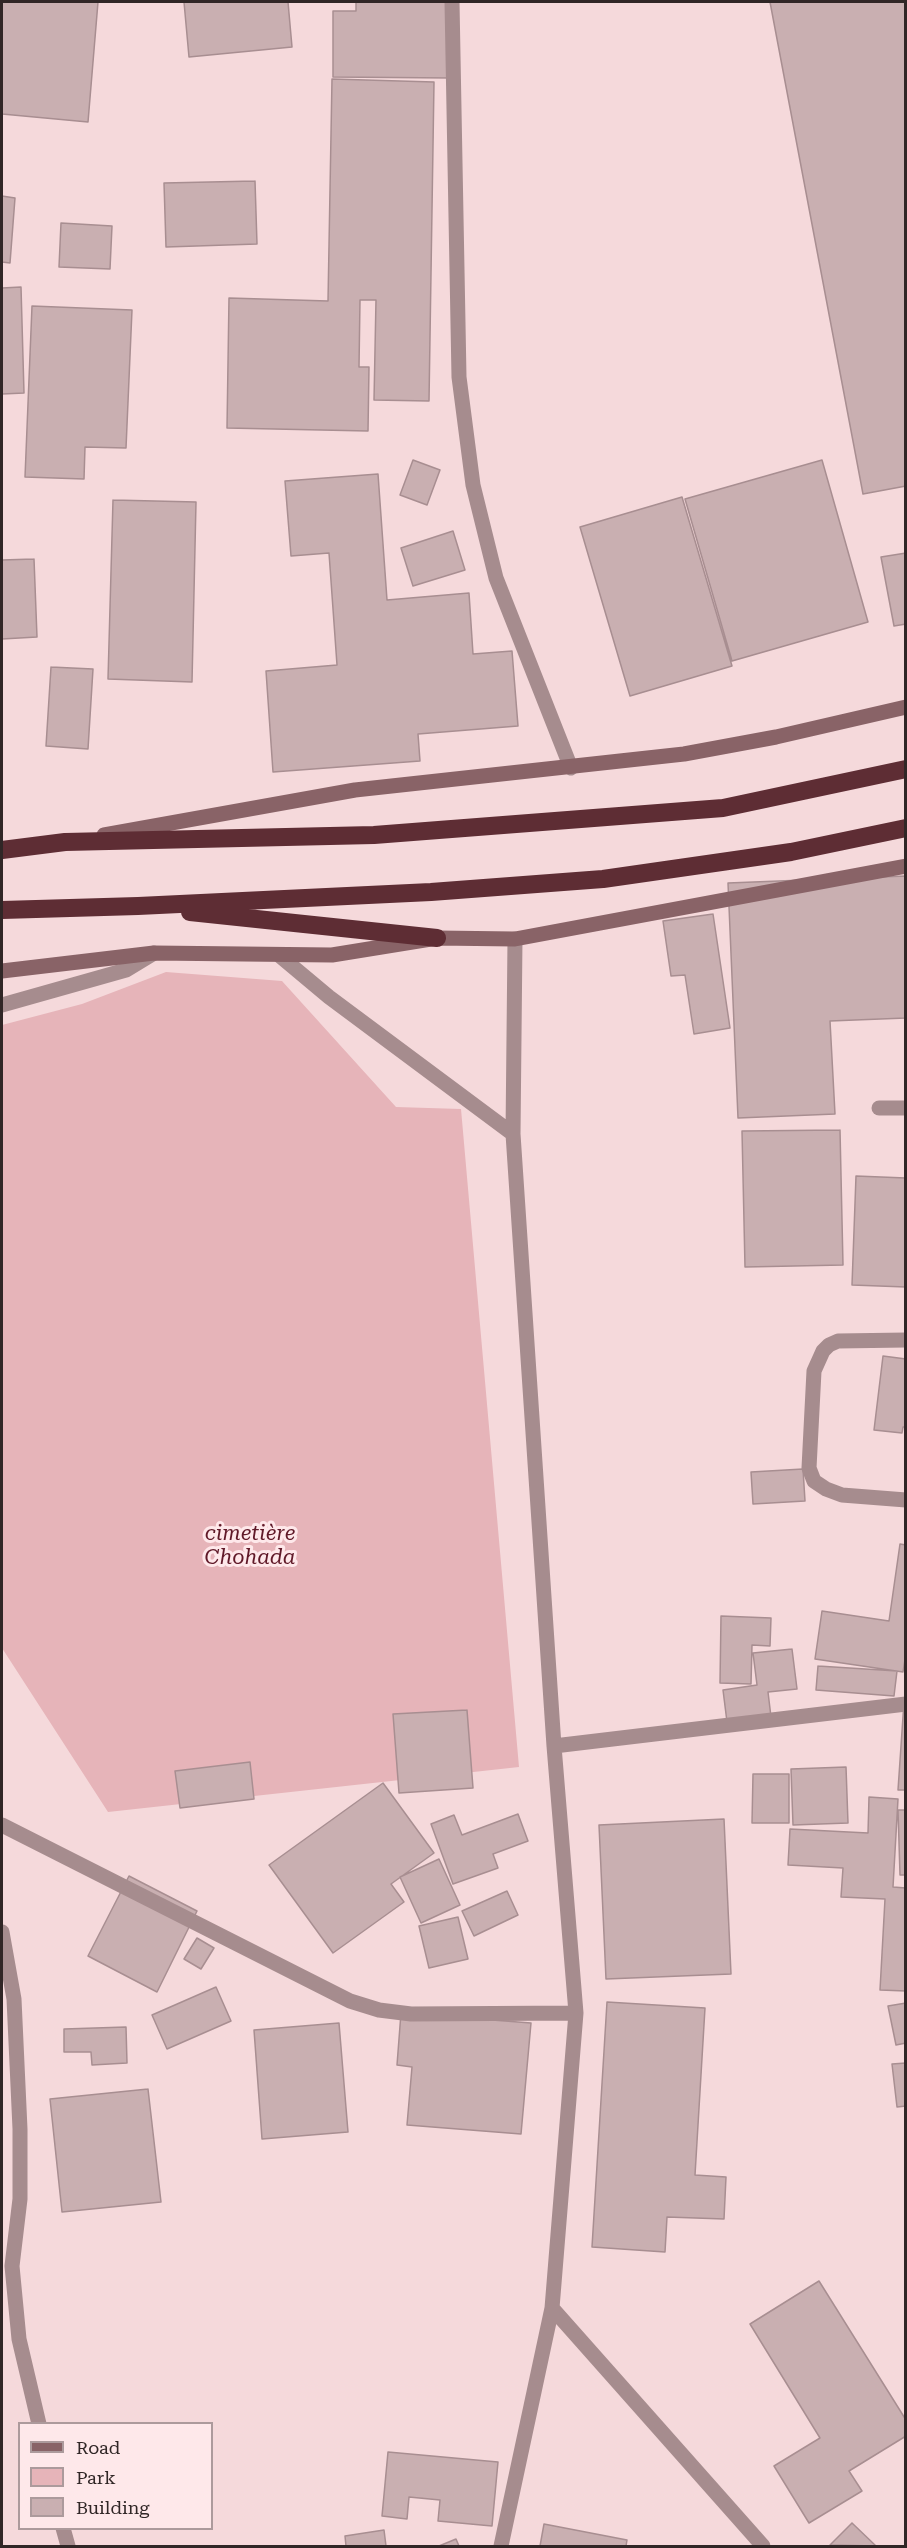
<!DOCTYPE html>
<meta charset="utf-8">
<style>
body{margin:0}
#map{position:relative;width:907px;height:2548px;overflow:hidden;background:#f5d9db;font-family:"Roboto Serif",serif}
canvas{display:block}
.frame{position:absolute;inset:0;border:3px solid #302626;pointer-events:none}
.legend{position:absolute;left:18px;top:2422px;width:195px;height:108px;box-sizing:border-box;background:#fee8ea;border:2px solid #ac9a9c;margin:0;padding:8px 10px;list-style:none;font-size:18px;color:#302626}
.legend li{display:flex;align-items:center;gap:12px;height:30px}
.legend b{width:30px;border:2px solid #ac9a9c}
</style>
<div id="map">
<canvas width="907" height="2548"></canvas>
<div class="frame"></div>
<ul class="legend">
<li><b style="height:8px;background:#896367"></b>Road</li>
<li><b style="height:16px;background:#e6b4b9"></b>Park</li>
<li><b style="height:16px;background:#c9afb1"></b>Building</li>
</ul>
</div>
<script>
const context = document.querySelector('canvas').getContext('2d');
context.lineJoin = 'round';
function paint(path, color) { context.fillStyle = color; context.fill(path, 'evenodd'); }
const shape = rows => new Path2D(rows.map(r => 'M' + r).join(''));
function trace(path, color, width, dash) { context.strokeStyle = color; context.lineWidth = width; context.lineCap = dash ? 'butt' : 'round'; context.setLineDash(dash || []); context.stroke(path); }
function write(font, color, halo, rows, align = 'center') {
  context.font = font + ' "Roboto Serif",serif'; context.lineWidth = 6; context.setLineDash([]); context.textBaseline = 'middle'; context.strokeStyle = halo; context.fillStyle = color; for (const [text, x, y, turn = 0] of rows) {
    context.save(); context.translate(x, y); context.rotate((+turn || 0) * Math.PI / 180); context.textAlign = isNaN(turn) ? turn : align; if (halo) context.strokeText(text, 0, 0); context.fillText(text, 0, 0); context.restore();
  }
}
paint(shape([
 [166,972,282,981,396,1107,461,1109,519,1767,108,1812,2,1648,2,1025,82,1004]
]), '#e6b4b9');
const building = shape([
 [2,2,98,2,88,122,2,114,2,2],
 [184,2,288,2,292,47,189,57,184,2],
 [356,2,452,2,451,78,333,77,333,11,356,11,356,2],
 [770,2,906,2,906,486,863,494,770,2],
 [332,79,434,82,429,401,374,400,376,300,360,300,359,367,369,367,368,431,227,428,229,298,328,301,332,79],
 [255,181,257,244,166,247,164,183,255,181],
 [2,196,15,198,10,263,2,262,2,196],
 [61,223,112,226,110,269,59,267,61,223],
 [21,287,24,393,2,394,2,288,21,287],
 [32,306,132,310,126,448,85,447,84,479,25,477,32,306],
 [413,460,440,470,427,505,400,495,413,460],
 [822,460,868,622,732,661,685,499,822,460],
 [378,474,387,600,469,593,473,654,512,651,518,726,418,734,420,761,273,772,266,671,337,665,329,553,291,556,285,481,378,474],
 [682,497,732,666,630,696,580,527,682,497],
 [113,500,196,502,192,682,108,679,113,500],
 [453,531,465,570,413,586,401,548,453,531],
 [906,553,906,624,894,626,881,557,906,553],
 [34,559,37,637,2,639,2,560,34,559],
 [51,667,93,669,88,749,46,746,51,667],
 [906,876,906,1018,830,1021,835,1114,738,1118,728,883,906,876],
 [713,914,730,1028,694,1034,685,975,671,976,663,921,713,914],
 [840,1130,843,1265,745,1267,742,1131,840,1130],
 [856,1176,906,1178,906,1287,852,1285,856,1176],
 [883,1356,906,1359,906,1427,903,1427,902,1433,874,1430,883,1356],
 [803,1469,805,1501,753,1504,751,1472,803,1469],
 [900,1544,906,1545,906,1653,903,1672,815,1659,822,1611,889,1621,900,1544],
 [721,1616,771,1618,770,1646,752,1645,751,1684,720,1683,721,1616],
 [792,1649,797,1689,768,1692,771,1717,727,1722,723,1690,757,1685,753,1653,792,1649],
 [818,1666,897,1671,894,1696,816,1690,818,1666],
 [904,1702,906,1702,906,1790,898,1790,904,1702],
 [467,1710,473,1788,399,1793,393,1714,467,1710],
 [250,1762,254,1799,180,1808,175,1771,250,1762],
 [846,1767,848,1823,793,1825,791,1769,846,1767],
 [753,1774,789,1774,789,1823,752,1823,753,1774],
 [383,1783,434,1853,391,1884,404,1902,333,1953,269,1865,383,1783],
 [869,1797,898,1799,893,1887,906,1888,906,1991,880,1990,885,1899,841,1897,843,1868,788,1865,790,1829,868,1833,869,1797],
 [898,1810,906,1810,906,1875,900,1875,898,1810],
 [518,1814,528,1841,493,1854,498,1868,453,1884,431,1824,454,1815,462,1835,518,1814],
 [724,1819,731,1974,606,1979,599,1825,724,1819],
 [439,1859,460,1905,421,1923,400,1877,439,1859],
 [129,1876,197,1911,157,1992,88,1956,129,1876],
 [507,1891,518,1915,474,1936,462,1911,507,1891],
 [458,1917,468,1959,429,1968,419,1926,458,1917],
 [197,1938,214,1948,201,1969,184,1959,197,1938],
 [216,1987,231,2021,167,2049,152,2015,216,1987],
 [607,2002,705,2008,695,2175,726,2177,724,2219,667,2217,665,2252,592,2247,607,2002],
 [906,2003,906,2043,896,2045,888,2006,906,2003],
 [401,2013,531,2023,521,2134,407,2125,412,2067,397,2065,401,2013],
 [339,2023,348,2132,262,2139,254,2030,339,2023],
 [126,2027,127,2063,92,2065,91,2052,64,2052,64,2029,126,2027],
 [906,2063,906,2106,897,2107,892,2064,906,2063],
 [148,2089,161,2202,62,2212,50,2099,148,2089],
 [819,2281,906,2420,906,2436,849,2471,862,2491,809,2523,774,2466,820,2438,750,2324,819,2281],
 [388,2452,498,2462,492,2526,438,2521,440,2500,409,2497,407,2519,382,2516,388,2452],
 [852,2523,876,2546,830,2545,852,2523],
 [544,2524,627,2540,626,2546,540,2546,544,2524],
 [384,2530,386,2546,346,2546,345,2536,384,2530],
 [456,2539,459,2546,439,2546,456,2539]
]);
paint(building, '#c9afb1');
trace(building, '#a88e91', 1.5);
trace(shape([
 [879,1108,906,1108]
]), '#a68c8e', 15);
trace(shape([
 [452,2,459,377,473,485,496,578,571,768],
 [280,956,329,997,513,1134],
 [2,1005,126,970,154,953],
 [906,1340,838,1341,829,1345,823,1351,814,1371,809,1468,814,1481,826,1489,842,1495,906,1500],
 [554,1746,906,1704],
 [2,1825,350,2001,379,2010,411,2014,576,2013],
 [2,1932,14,1999,20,2129,20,2199,12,2266,19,2339,39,2424],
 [552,2308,763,2546],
 [63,2528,68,2546],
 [501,2546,552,2308,576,2013,554,1746,513,1134,515,939]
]), '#a68c8e', 15);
trace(shape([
 [104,835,355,790,684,754,776,737,906,707],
 [2,971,154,953,332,955,437,938,515,939,906,866]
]), '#896367', 15);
trace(shape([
 [2,850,65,842,374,835,723,808,906,769],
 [2,910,138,906,431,892,603,879,791,852,906,828],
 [190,912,437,938]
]), '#5e2d34', 18);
write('italic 21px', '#601928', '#fee8ea', [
 ["cimetière",250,1534],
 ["Chohada",250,1558]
]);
</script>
